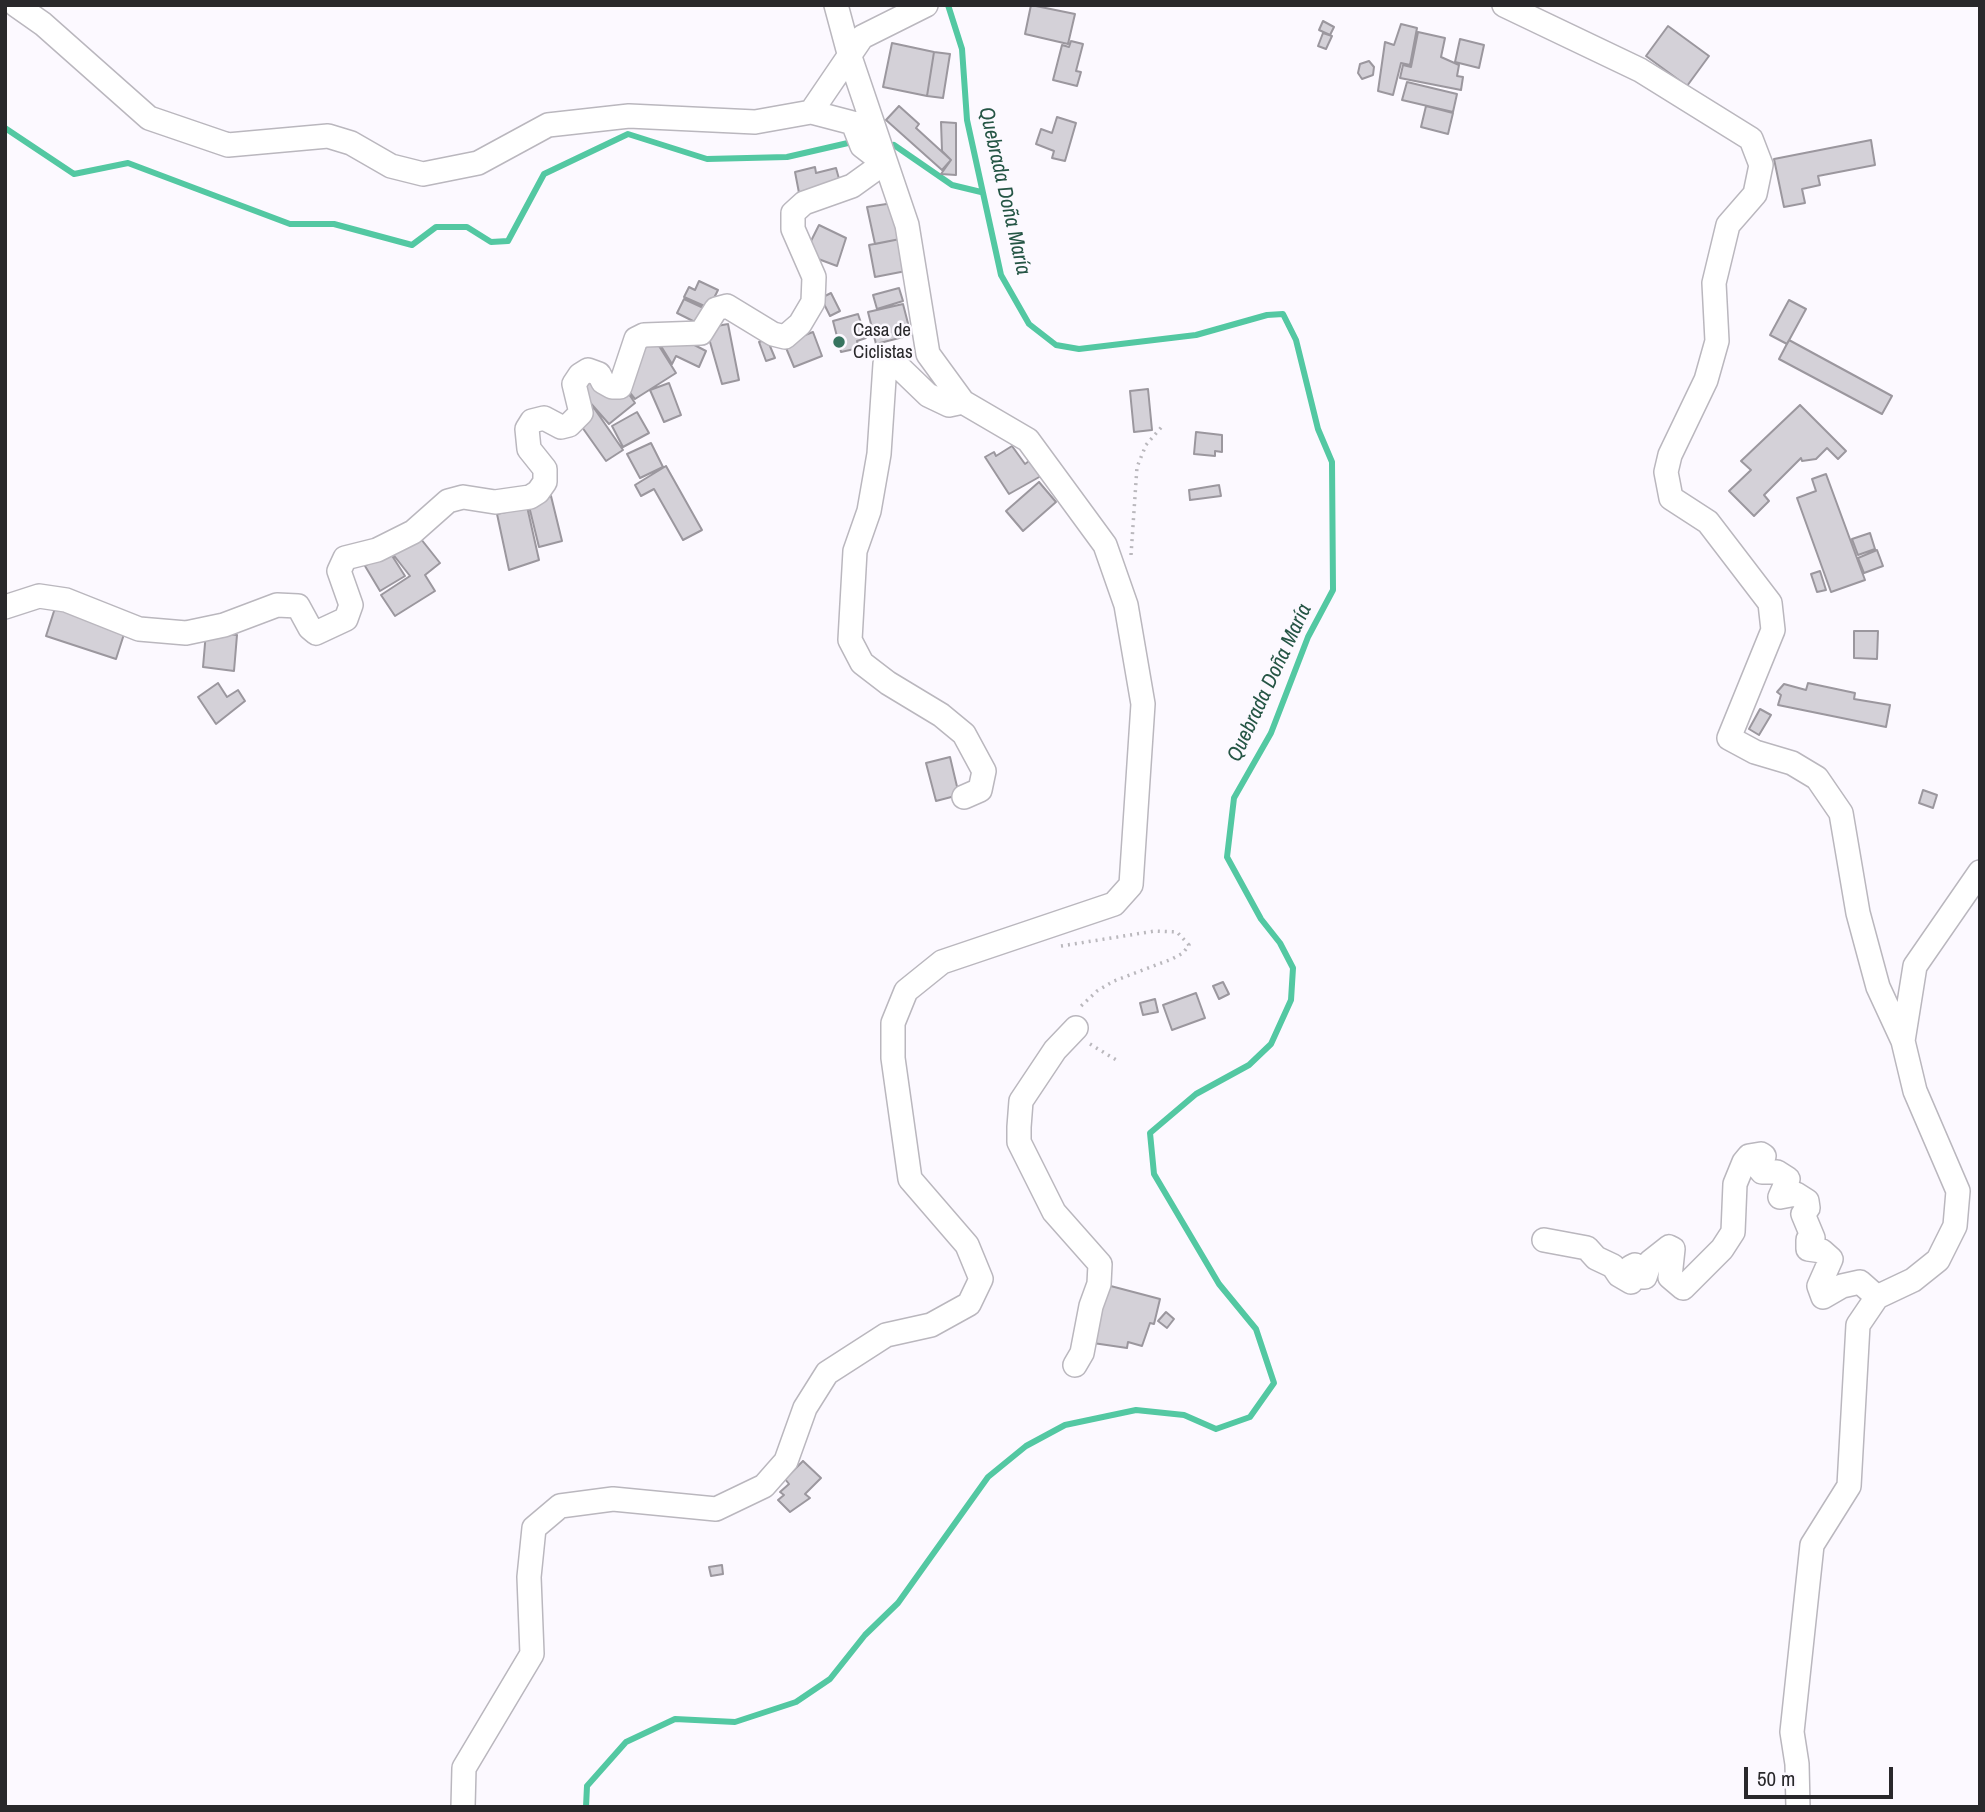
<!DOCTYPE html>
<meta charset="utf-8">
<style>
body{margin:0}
#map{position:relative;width:1985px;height:1812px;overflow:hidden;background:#fcf9ff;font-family:"Archivo Narrow",sans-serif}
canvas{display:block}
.frame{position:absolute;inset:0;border:7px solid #29282b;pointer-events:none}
.scale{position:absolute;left:1744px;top:1767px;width:149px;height:32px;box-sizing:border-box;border:4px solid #29282b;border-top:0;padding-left:9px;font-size:21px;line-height:24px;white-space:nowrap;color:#29282b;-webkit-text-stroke:5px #fcf9ff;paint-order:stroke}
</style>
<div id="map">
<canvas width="1985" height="1812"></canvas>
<div class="frame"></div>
<div class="scale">50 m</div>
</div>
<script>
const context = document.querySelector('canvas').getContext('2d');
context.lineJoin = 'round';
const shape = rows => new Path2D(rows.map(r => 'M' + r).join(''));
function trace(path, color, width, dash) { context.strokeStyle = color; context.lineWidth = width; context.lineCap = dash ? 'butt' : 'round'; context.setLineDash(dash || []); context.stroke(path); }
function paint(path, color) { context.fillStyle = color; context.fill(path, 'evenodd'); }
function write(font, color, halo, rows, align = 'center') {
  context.font = font + ' "Archivo Narrow",sans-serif'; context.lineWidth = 5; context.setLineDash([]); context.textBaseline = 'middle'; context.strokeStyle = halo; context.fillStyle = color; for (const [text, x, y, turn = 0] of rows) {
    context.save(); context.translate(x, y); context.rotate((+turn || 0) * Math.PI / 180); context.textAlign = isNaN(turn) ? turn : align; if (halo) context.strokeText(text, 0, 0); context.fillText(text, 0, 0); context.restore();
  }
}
trace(shape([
 [5,128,74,174,128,163,290,224,334,224,412,245,436,227,467,227,491,242,508,241,544,174,628,134,707,159,787,157,848,143],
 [894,145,952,185,981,192],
 [586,1807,587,1786,626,1742,675,1719,735,1722,796,1702,830,1679,865,1635,898,1603,988,1477,1026,1446,1065,1425,1136,1410,1184,1415,1216,1429,1250,1417,1274,1383,1256,1329,1219,1284,1154,1174,1150,1133,1196,1094,1249,1065,1271,1044,1291,1000,1293,968,1280,943,1261,919,1227,857,1234,798,1271,733,1308,637,1333,590,1332,462,1318,429,1296,340,1283,314,1267,315,1196,335,1079,349,1056,345,1029,324,1001,275,967,120,962,49,948,5]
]), '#53c8a2', 6);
const building = shape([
 [1031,5,1075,14,1068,44,1025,34,1031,5],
 [1323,21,1334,27,1330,35,1319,30,1323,21],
 [1401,24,1417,28,1410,65,1401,63,1393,95,1378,91,1385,42,1394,45,1401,24],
 [1668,26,1709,56,1687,86,1646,56,1668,26],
 [1418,32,1445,38,1441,57,1459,65,1457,76,1463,77,1461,90,1400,78,1403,65,1411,67,1418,32],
 [1323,33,1332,36,1326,49,1318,46,1323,33],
 [1460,39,1484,45,1479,68,1455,62,1460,39],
 [1071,41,1083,44,1076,71,1081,72,1077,86,1053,80,1062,45,1069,47,1071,41],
 [892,43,934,52,927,96,883,87,892,43],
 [934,52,950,54,943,98,927,96,934,52],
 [1369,61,1374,67,1373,75,1362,79,1358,73,1360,64,1369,61],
 [1407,82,1457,94,1453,112,1402,100,1407,82],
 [899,106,919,124,916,128,951,160,942,170,886,120,899,106],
 [1426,106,1453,113,1448,134,1421,127,1426,106],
 [1057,117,1076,123,1065,161,1052,158,1054,151,1036,144,1041,129,1052,133,1057,117],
 [941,122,956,123,956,175,941,174,951,160,942,151,941,122],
 [1871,140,1875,165,1818,176,1820,185,1802,189,1805,203,1784,207,1774,159,1871,140],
 [815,167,816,173,836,168,841,186,800,198,795,172,815,167],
 [893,203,900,239,875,244,867,207,893,203],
 [819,225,846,238,837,266,813,257,815,251,808,247,819,225],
 [900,239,906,271,875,277,869,245,900,239],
 [699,281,718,290,709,308,684,297,689,287,695,290,699,281],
 [899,288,903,301,877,309,873,295,899,288],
 [831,293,840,311,830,316,821,298,831,293],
 [684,299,710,311,703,326,677,313,684,299],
 [1789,300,1806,309,1787,344,1770,335,1789,300],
 [903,304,911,335,876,344,868,312,903,304],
 [858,314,866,338,857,341,859,348,841,352,833,321,858,314],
 [728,324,739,380,722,384,706,328,728,324],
 [813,332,822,356,794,367,784,343,813,332],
 [677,336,706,351,699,367,676,356,672,364,656,338,677,336],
 [654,338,676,373,635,399,626,388,642,340,654,338],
 [767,339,775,358,766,361,759,342,767,339],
 [1789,340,1892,396,1882,414,1779,359,1789,340],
 [595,376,624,387,635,403,609,424,579,390,595,376],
 [669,383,681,415,664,422,650,390,669,383],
 [1148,389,1152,430,1134,432,1130,391,1148,389],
 [1800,405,1846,451,1838,459,1827,448,1816,459,1802,461,1801,458,1764,495,1769,501,1754,516,1729,491,1751,470,1741,461,1800,405],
 [594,408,623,450,606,461,577,420,594,408],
 [637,412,649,433,623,447,612,426,637,412],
 [1196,432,1222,435,1222,452,1215,451,1215,456,1194,454,1196,432],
 [651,443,663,467,640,478,627,454,651,443],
 [1012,446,1025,464,1029,461,1041,476,1009,494,985,457,994,452,996,456,1012,446],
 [666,466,702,530,683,540,654,489,641,496,635,485,666,466],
 [1826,474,1865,580,1831,592,1797,498,1816,491,1812,479,1826,474],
 [1039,482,1056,502,1023,531,1006,511,1039,482],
 [1219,485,1221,496,1190,500,1189,490,1219,485],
 [551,496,562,541,539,547,528,502,551,496],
 [526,502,539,560,509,570,497,514,506,512,505,506,526,502],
 [1870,533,1875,549,1858,555,1852,539,1870,533],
 [417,534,440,563,425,575,435,591,395,616,381,595,410,576,392,553,417,534],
 [1877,550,1883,566,1864,573,1858,558,1877,550],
 [389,551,405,576,380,591,365,566,389,551],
 [1820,571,1826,590,1817,592,1811,574,1820,571],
 [55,608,125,631,116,659,46,636,55,608],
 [1854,631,1878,631,1877,659,1854,658,1854,631],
 [206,632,237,635,234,671,203,667,206,632],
 [218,683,227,697,238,690,245,701,216,724,198,697,218,683],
 [1808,683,1855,693,1854,699,1890,705,1886,727,1778,705,1781,695,1777,692,1784,684,1806,690,1808,683],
 [1760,709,1771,715,1759,735,1749,729,1760,709],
 [950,757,959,795,936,801,926,763,950,757],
 [1923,790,1937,795,1933,808,1919,803,1923,790],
 [1223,982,1229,994,1219,999,1213,986,1223,982],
 [1196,993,1205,1018,1172,1030,1163,1005,1196,993],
 [1155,999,1158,1012,1143,1015,1140,1003,1155,999],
 [1103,1284,1160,1299,1154,1324,1150,1323,1142,1346,1128,1342,1127,1348,1093,1343,1103,1284],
 [1166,1312,1174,1319,1167,1328,1158,1321,1166,1312],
 [803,1461,821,1478,805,1494,810,1498,790,1512,778,1500,784,1495,780,1492,789,1484,785,1479,803,1461],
 [722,1565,723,1574,711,1576,709,1567,722,1565]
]);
paint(building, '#d4d1d8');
trace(building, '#9b979e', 2);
const minor = shape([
 [16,5,43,24,149,118,228,145,328,136,351,143,391,166,423,174,478,163,548,125,629,116,755,122,811,112,862,37,926,5],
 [1504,5,1640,70,1751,139,1761,165,1755,194,1728,225,1714,283,1717,341,1706,380,1670,455,1666,472,1671,498,1708,522,1770,603,1773,630,1729,738,1755,752,1792,763,1817,778,1841,813,1858,913,1878,987,1903,1041,1915,1091,1958,1191,1955,1226,1938,1260,1913,1280,1877,1297,1858,1325,1849,1486,1812,1545,1792,1732,1797,1764,1798,1807],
 [963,402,949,405,928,395,900,368,885,364,879,454,869,511,855,551,850,640,862,663,888,683,941,715,964,734,984,771,980,790,964,797],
 [5,607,39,596,66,600,139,629,186,633,224,625,277,605,298,606,310,628,316,633,346,619,351,605,339,571,345,558,377,550,413,532,448,501,463,497,495,502,530,497,538,492,545,482,545,469,529,449,527,429,532,421,544,418,561,427,569,425,581,413,574,384,580,375,588,370,599,374,603,382,612,387,620,387,636,339,644,335,701,333,716,309,727,306,773,334,785,337,800,324,813,302,814,277,793,229,793,213,804,203,852,186,884,163,862,146,853,123,811,112],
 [1903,1041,1915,966,1980,872],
 [1544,1240,1587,1248,1596,1258,1613,1266,1619,1275,1631,1282,1631,1267,1635,1265,1641,1277,1645,1277,1650,1262,1669,1247,1673,1249,1670,1277,1683,1288,1722,1249,1733,1232,1735,1184,1744,1162,1749,1156,1761,1154,1764,1156,1758,1167,1762,1172,1777,1172,1788,1179,1780,1197,1796,1194,1807,1201,1808,1208,1803,1214,1813,1238,1808,1240,1808,1249,1822,1251,1831,1259,1819,1286,1823,1297,1842,1286,1860,1282,1877,1297],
 [1075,1365,1082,1353,1091,1306,1099,1284,1100,1264,1054,1212,1019,1142,1019,1127,1021,1101,1055,1050,1076,1028],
 [463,1807,464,1768,532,1654,529,1577,534,1528,560,1506,613,1499,716,1509,764,1486,786,1461,805,1408,827,1373,886,1335,931,1325,969,1304,981,1279,967,1245,910,1179,893,1058,893,1023,906,991,942,962,1114,904,1131,885,1143,704,1126,605,1105,545,1028,440,963,402,928,354,907,225,850,57,836,5]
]);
trace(minor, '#bab7be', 26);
trace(shape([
 [1131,555,1137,467,1146,445,1164,424],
 [1061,946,1155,931,1177,932,1189,945,1183,953,1172,959,1114,981,1097,991,1079,1008],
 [1090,1044,1118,1061]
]), '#bab8bd', 3.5, [2, 5]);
trace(minor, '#fff', 23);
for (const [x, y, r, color] of [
 [839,342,7,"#37745f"]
]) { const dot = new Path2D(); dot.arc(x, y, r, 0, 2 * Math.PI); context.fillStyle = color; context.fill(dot); trace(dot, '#fcf9ff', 2.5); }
write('19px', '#29282b', '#fcf9ff', [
 ["Casa de",853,331],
 ["Ciclistas",853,353]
], 'left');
write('italic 21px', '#255545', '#fcf9ff', [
 ["Quebrada Doña María",1004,191,77],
 ["Quebrada Doña María",1270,683,-65]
]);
</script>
